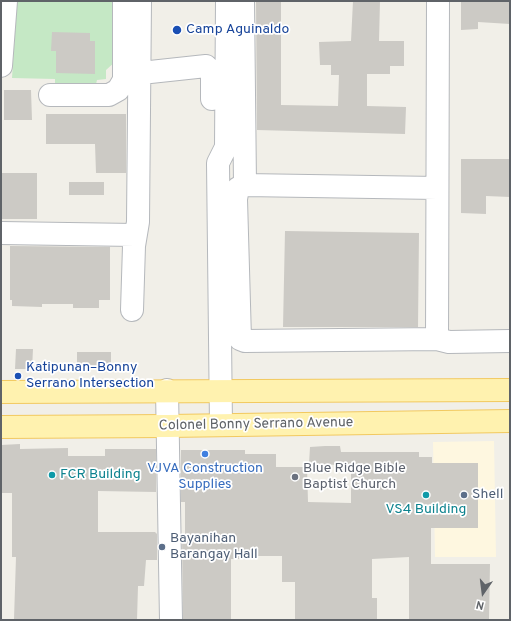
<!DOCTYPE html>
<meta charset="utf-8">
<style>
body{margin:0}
#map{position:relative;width:511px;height:621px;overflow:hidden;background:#f1efe8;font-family:Overpass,sans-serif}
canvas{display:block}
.frame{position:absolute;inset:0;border:2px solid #5f6368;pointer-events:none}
.north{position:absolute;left:463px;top:573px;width:40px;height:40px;-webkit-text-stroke:3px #fff;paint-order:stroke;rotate:194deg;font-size:11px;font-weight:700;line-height:16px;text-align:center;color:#5f6368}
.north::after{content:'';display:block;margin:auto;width:14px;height:18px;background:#5f6368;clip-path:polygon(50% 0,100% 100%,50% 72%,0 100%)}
</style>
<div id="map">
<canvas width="511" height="621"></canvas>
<div class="frame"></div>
<div class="north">N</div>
</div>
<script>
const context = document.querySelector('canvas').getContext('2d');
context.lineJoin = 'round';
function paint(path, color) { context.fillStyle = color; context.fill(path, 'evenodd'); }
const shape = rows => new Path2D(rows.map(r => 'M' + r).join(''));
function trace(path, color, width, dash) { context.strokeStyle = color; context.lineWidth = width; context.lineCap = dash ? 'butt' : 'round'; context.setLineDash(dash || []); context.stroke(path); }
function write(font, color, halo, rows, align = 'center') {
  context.font = font + ' Overpass,sans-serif'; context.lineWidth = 3.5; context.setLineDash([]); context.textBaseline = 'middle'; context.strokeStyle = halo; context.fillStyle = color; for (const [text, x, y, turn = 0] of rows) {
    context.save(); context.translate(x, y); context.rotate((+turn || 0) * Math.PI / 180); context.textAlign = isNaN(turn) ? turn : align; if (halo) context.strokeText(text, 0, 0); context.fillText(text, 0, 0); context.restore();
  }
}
paint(shape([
 [494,441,496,557,435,557,433,442]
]), '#fef7e0');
paint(shape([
 [17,1,116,1,116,61,106,70,106,79,97,80,96,84,55,84,55,79,12,78]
]), '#c5e8c5');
paint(shape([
 [256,1,281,1,281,105,338,106,339,75,331,75,331,65,320,65,319,42,351,41,353,1,380,1,379,41,404,41,404,66,390,66,390,74,367,74,367,106,406,107,405,134,257,130],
 [461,1,510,1,510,24,478,22,478,29,461,30],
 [52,32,90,33,90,41,95,41,95,74,56,73,56,51,51,51],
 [4,90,31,90,32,120,4,120],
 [46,114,126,114,126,173,96,173,95,144,46,144],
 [461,159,510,159,510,197,486,196,486,214,461,213],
 [1,173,37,173,37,219,1,219],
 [69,182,104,182,104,195,69,195],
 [285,231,419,233,418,327,283,327],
 [10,246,110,247,110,300,99,300,99,308,73,308,73,304,42,304,42,307,12,306,12,300,10,300],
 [16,349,33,349,32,369,15,369],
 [77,352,111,352,111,369,77,369],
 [20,444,20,449,68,448,68,456,105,456,105,449,156,449,156,492,98,491,98,532,155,532,157,534,157,560,146,560,144,586,138,586,137,620,14,619,16,557,12,557,12,493,1,493,1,445],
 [325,446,340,446,341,452,419,452,419,457,432,457,432,463,478,463,478,528,431,528,431,564,490,564,489,620,409,620,409,557,372,559,372,598,377,598,377,620,295,620,295,582,282,582,282,556,246,556,246,559,231,559,231,620,183,620,182,534,185,534,185,502,181,502,181,450,245,450,245,454,276,454,276,467,307,467,308,502,351,503,351,470,342,470,342,465,309,464,310,447]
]), '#cccac5');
const minor = shape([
 [243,1,245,185],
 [1,66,6,1],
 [141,73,206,66,212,72,212,99],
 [50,95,109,95,118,90,124,80,124,1],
 [437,188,245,185,238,188,236,199,240,339,245,341,437,339,449,342,510,341],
 [1,233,135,235],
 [132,310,134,246,138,222,140,1],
 [437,339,438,1],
 [167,390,171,620],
 [221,425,218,163,226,147,227,1]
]);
const major = shape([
 [1,392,510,390],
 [1,427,168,426,510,421]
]);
trace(minor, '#b5b8bc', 24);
trace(major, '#f2c960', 24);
trace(minor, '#fff', 22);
trace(major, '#fff2af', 22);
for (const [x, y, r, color] of [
 [177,30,5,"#1a4fb4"],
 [18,376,4,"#1a4fb4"],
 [205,454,4,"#3f7fe0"],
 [52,475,4,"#0f9aa8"],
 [295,477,4,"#6b7280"],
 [426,495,4,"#0f9aa8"],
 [464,495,4,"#5c6f8a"],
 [162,547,4,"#5c6f8a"]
]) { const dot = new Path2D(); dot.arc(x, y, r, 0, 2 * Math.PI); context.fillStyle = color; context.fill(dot); trace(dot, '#fff', 1.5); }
write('14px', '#164399', '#fff', [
 ["Camp Aguinaldo",186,30],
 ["Katipunan–Bonny",26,368],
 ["Serrano Intersection",26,384]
], 'left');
write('14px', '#5f6368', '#fff', [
 ["Colonel Bonny Serrano Avenue",256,425,-1]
]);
write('14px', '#366cbe', '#fff', [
 ["VJVA Construction",205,469],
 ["Supplies",205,485]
]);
write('14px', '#5b616d', '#fff', [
 ["Blue Ridge Bible",303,469],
 ["Baptist Church",303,485]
], 'left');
write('14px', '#0d838f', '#fff', [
 ["FCR Building",60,475],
 ["VS4 Building",426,510,"center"]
], 'left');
write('14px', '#4e5e75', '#fff', [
 ["Shell",472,495],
 ["Bayanihan",170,539],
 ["Barangay Hall",170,555]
], 'left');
</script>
